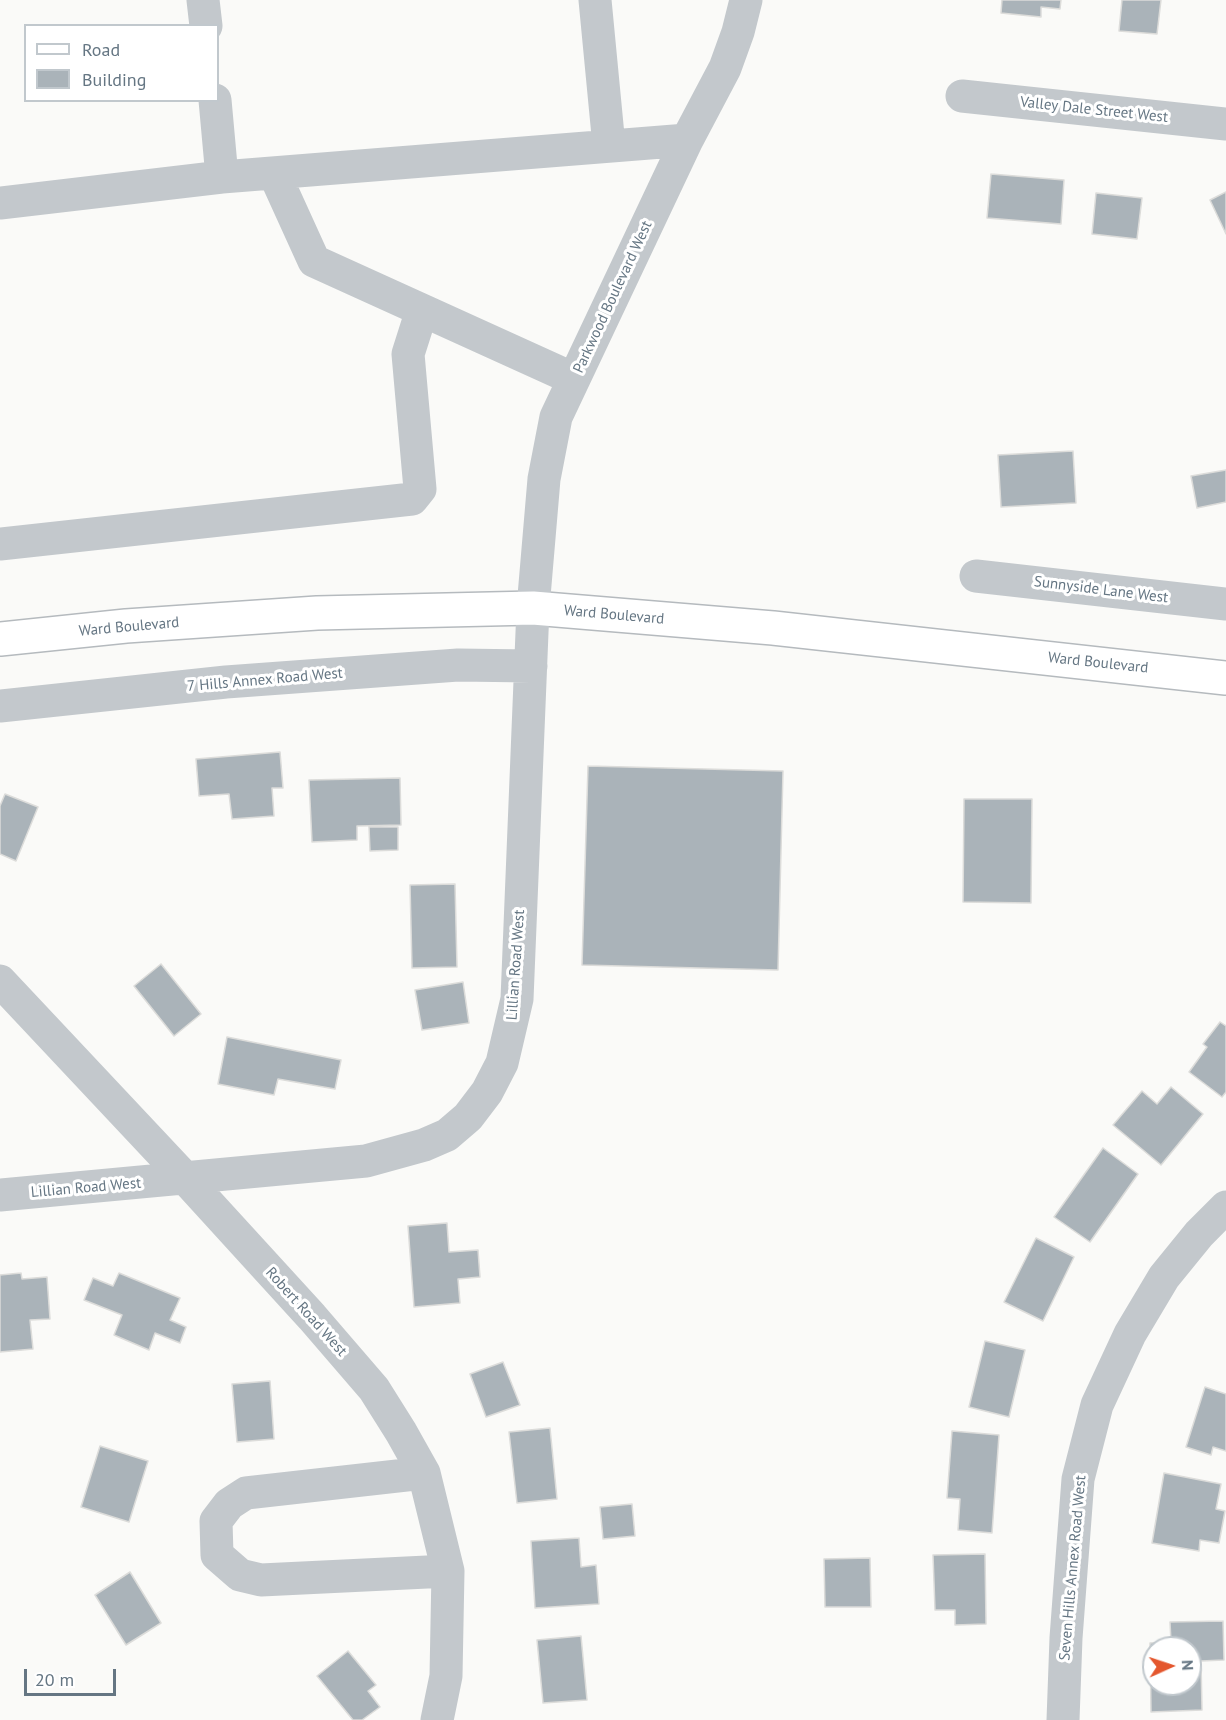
<!DOCTYPE html>
<style>
body{margin:0}
#map{position:relative;width:1226px;height:1720px;overflow:hidden;background:#fafaf8;font-family:"PT Sans",sans-serif}
canvas{display:block}
.legend{position:absolute;left:24px;top:24px;width:195px;height:78px;box-sizing:border-box;background:#fff;border:2px solid #c1c8cd;margin:0;padding:8px 10px;list-style:none;font-size:18px;color:#657683}
.legend li{display:flex;align-items:center;gap:12px;height:30px}
.legend b{width:30px;border:2px solid #c1c8cd}
.north{position:absolute;left:1142px;top:1636px;width:60px;height:60px;box-sizing:border-box;background:#fff;border:2px solid #c1c8cd;border-radius:50%;rotate:87deg;font-size:16px;font-weight:700;line-height:24px;text-align:center;color:#657683}
.north::after{content:'';display:block;margin:auto;width:21px;height:27px;background:#e4572e;clip-path:polygon(50% 0,100% 100%,50% 72%,0 100%)}
.scale{position:absolute;left:24px;top:1669px;width:92px;height:27px;box-sizing:border-box;border:3px solid #657683;border-top:0;padding-left:8px;font-size:18px;line-height:21px;white-space:nowrap;color:#657683;-webkit-text-stroke:4px #fff;paint-order:stroke}
</style>
<div id="map">
<canvas width="1226" height="1720"></canvas>
<ul class="legend">
<li><b style="height:8px;background:#fff"></b>Road</li>
<li><b style="height:16px;background:#aab3b9"></b>Building</li>
</ul>
<div class="north">N</div>
<div class="scale">20 m</div>
</div>
<script>
const context = document.querySelector('canvas').getContext('2d');
context.lineJoin = 'round';
function paint(path, color) { context.fillStyle = color; context.fill(path, 'evenodd'); }
const shape = rows => new Path2D(rows.map(r => 'M' + r).join(''));
function trace(path, color, width, dash) { context.strokeStyle = color; context.lineWidth = width; context.lineCap = dash ? 'butt' : 'round'; context.setLineDash(dash || []); context.stroke(path); }
function write(font, color, halo, rows, align = 'center') {
  context.font = font + ' "PT Sans",sans-serif'; context.lineWidth = 6; context.setLineDash([]); context.textBaseline = 'middle'; context.strokeStyle = halo; context.fillStyle = color; for (const [text, x, y, turn = 0] of rows) {
    context.save(); context.translate(x, y); context.rotate((+turn || 0) * Math.PI / 180); context.textAlign = isNaN(turn) ? turn : align; if (halo) context.strokeText(text, 0, 0); context.fillText(text, 0, 0); context.restore();
  }
}
const building = shape([
 [1002,0,1061,0,1060,9,1041,7,1041,17,1001,13,1002,0],
 [1122,0,1161,0,1157,34,1119,31,1122,0],
 [991,174,1064,180,1061,224,987,218,991,174],
 [1226,192,1226,234,1210,200,1226,192],
 [1096,193,1142,198,1137,239,1092,234,1096,193],
 [1073,451,1076,503,1001,507,998,455,1073,451],
 [1226,470,1226,502,1197,508,1191,476,1226,470],
 [280,752,283,788,272,788,274,816,232,819,229,794,199,796,196,759,280,752],
 [588,766,783,771,778,970,582,965,588,766],
 [400,778,401,825,357,826,357,840,312,842,309,780,400,778],
 [5,794,38,807,16,861,0,854,0,806,5,794],
 [964,799,1032,799,1031,903,963,902,964,799],
 [369,827,398,827,398,850,370,851,369,827],
 [455,884,457,967,412,968,410,885,455,884],
 [161,964,201,1014,174,1036,134,986,161,964],
 [463,982,469,1023,422,1030,415,990,463,982],
 [1220,1022,1226,1026,1226,1092,1222,1097,1189,1072,1207,1047,1203,1044,1220,1022],
 [227,1037,341,1060,335,1089,278,1079,274,1095,218,1084,227,1037],
 [1171,1087,1203,1114,1161,1165,1113,1125,1142,1091,1157,1104,1171,1087],
 [1103,1148,1138,1174,1090,1242,1054,1217,1103,1148],
 [447,1223,449,1252,478,1250,480,1277,458,1279,460,1303,414,1307,408,1226,447,1223],
 [1036,1238,1074,1257,1043,1321,1004,1302,1036,1238],
 [21,1273,22,1279,47,1277,50,1319,30,1320,33,1349,0,1352,0,1275,21,1273],
 [119,1273,180,1298,170,1320,186,1327,180,1343,155,1333,149,1350,114,1335,122,1315,84,1300,93,1278,113,1286,119,1273],
 [985,1341,1025,1350,1009,1417,969,1407,985,1341],
 [503,1362,520,1405,486,1417,470,1374,503,1362],
 [270,1381,274,1439,237,1442,232,1384,270,1381],
 [1205,1387,1226,1394,1226,1451,1213,1447,1211,1455,1186,1447,1205,1387],
 [550,1428,557,1499,517,1503,509,1432,550,1428],
 [952,1431,999,1435,992,1533,958,1530,960,1499,947,1498,952,1431],
 [100,1446,148,1461,129,1522,81,1507,100,1446],
 [1164,1473,1221,1484,1216,1509,1225,1511,1219,1543,1200,1540,1199,1551,1152,1543,1164,1473],
 [632,1504,635,1536,603,1539,600,1507,632,1504],
 [579,1538,581,1567,596,1565,599,1604,535,1608,531,1541,579,1538],
 [985,1554,986,1624,955,1625,955,1610,935,1610,933,1555,985,1554],
 [870,1558,871,1607,825,1607,824,1559,870,1558],
 [130,1572,161,1623,126,1645,95,1595,130,1572],
 [1223,1621,1224,1660,1201,1661,1202,1710,1151,1712,1150,1643,1171,1642,1170,1622,1223,1621],
 [1154,1648,1190,1648,1190,1684,1154,1684,1154,1648],
 [581,1636,587,1700,543,1703,537,1640,581,1636],
 [348,1651,376,1685,368,1691,380,1707,362,1720,353,1720,317,1676,348,1651]
]);
paint(building, '#aab3b9');
trace(building, '#dcdcda', 1.5);
const major = shape([
 [0,639,126,626,317,613,533,608,773,628,1226,678]
]);
trace(major, '#b5babe', 36);
trace(shape([
 [203,0,206,26],
 [595,0,609,146],
 [962,96,1226,124],
 [215,100,222,177,687,140],
 [274,173,314,261,574,379],
 [0,203,222,177],
 [0,544,412,499,420,489,408,354,422,310],
 [976,576,1226,604],
 [0,706,226,682,458,665,531,666],
 [0,981,186,1179,312,1317,374,1389,401,1432,424,1473,448,1571,446,1676,437,1720],
 [0,1195,366,1161,424,1145,447,1135,468,1117,487,1092,502,1063,517,999,533,608,544,479,556,417,687,140,725,68,738,32,746,0],
 [424,1473,246,1493,229,1504,216,1521,217,1555,240,1575,261,1580,448,1571],
 [1063,1720,1066,1638,1078,1479,1097,1405,1130,1334,1164,1277,1199,1234,1226,1207]
]), '#c3c8cc', 33);
trace(major, '#fff', 33);
write('15px', '#657683', '#fff', [
 ["Valley Dale Street West",1094,110,6],
 ["Parkwood Boulevard West",613,297,-65],
 ["Sunnyside Lane West",1101,590,7],
 ["Ward Boulevard",614,615,5],
 ["Ward Boulevard",129,627,-5],
 ["Ward Boulevard",1098,663,6],
 ["7 Hills Annex Road West",265,680,-5],
 ["Lillian Road West",516,965,-86],
 ["Lillian Road West",86,1188,-5],
 ["Robert Road West",306,1312,48],
 ["Seven Hills Annex Road West",1073,1568,-85]
]);
</script>
